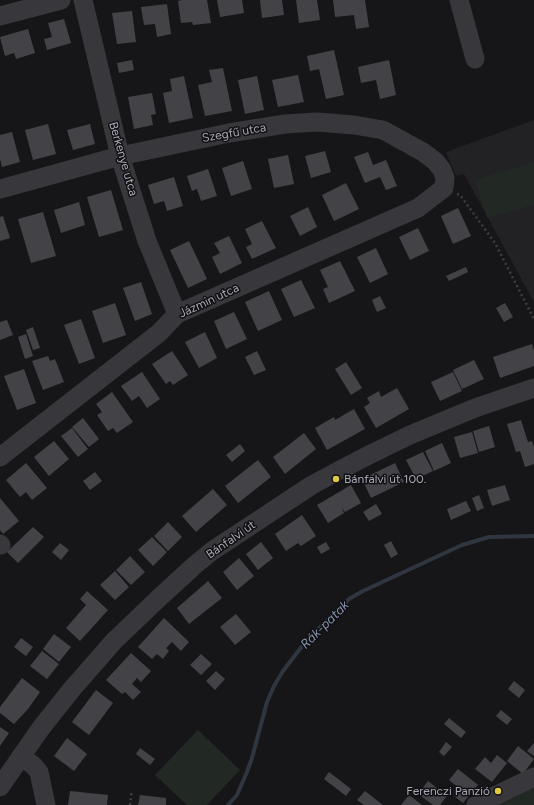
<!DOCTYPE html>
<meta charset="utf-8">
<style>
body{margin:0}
canvas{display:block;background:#161517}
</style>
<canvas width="534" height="805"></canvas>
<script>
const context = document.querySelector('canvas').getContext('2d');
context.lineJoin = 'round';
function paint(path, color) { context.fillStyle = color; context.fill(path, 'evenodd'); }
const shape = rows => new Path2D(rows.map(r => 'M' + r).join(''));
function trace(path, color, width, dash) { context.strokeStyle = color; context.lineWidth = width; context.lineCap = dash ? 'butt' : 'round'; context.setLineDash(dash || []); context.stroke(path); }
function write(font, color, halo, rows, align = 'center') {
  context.font = font + ' Figtree,sans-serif'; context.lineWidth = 3; context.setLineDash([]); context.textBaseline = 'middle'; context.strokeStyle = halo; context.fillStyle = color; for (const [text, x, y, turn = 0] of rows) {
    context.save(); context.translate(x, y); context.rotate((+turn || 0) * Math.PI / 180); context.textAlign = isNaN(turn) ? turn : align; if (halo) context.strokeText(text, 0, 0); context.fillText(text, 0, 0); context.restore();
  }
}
paint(shape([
 [534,120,534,302,464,174,456,176,446,152]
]), '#222124');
paint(shape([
 [534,162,534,205,487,218,475,180],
 [198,730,240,770,207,805,187,805,155,775],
 [534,787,534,805,495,805]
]), '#222924');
trace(shape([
 [228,805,237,795,247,772,252,758,267,702,274,686,283,671,306,641,349,599,363,591,462,545,489,537,534,536]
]), '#30363f', 4);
paint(shape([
 [182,0,207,0,211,23,193,25,192,22,181,23,178,1],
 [217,0,242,0,244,13,220,17],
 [260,0,282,0,284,15,262,18],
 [296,0,317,0,320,20,299,23],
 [333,0,365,0,369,27,356,29,354,15,335,17],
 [167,4,171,34,157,37,155,24,144,25,141,7],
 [132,11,136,42,117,44,112,13],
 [64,19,71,43,47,50,44,39,52,37,48,23],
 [28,29,35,53,16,59,14,53,5,56,0,37],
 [334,50,344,95,326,99,319,69,310,71,307,56],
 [132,60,134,70,119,73,117,63],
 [389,60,396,95,380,99,376,80,361,83,358,67],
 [223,68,232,111,205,116,198,85,212,82,209,70],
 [298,75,304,102,278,107,272,80],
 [184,76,193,118,169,123,163,93,172,91,170,79],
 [257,76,264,110,245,114,238,80],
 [152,93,156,114,151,115,153,125,134,129,128,97],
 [48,124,56,154,33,160,25,130],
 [90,124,95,144,73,150,67,130],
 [12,132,20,162,2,167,0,159,0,135],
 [325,151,331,172,311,178,305,156],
 [368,152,373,165,386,160,397,186,386,190,380,177,365,183,354,157],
 [288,155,294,184,274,188,268,159],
 [243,161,252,189,231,196,222,168],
 [208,169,217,196,201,201,197,189,192,191,187,176],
 [174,177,183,206,167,211,164,201,154,204,148,185],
 [346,183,359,209,334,221,322,195],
 [111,190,123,230,99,237,87,197],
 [79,202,85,225,61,233,54,210],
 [308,207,317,227,300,236,290,216],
 [458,208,471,236,453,244,441,216],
 [43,212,56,256,31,263,18,219],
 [3,216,10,238,0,241,0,217],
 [262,221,276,248,252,259,246,247,252,244,245,229],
 [418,228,429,251,410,260,399,237],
 [229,236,242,263,220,274,212,257,220,253,214,243],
 [189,241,207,279,188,288,170,250],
 [376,248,388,274,370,283,357,257],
 [340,261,355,291,329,303,323,289,328,287,320,270],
 [466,267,468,272,449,281,446,276],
 [301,280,315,308,294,317,281,289],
 [141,282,152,314,135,321,123,288],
 [269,291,282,320,258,331,245,302],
 [380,296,386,308,377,312,372,300],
 [115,303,126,335,103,343,92,311],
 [505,303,513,317,504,322,496,308],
 [234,312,247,339,226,349,214,321],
 [81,319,95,358,79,364,64,325],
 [7,320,13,335,0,340,0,322],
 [33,327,40,348,33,350,26,330],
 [205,332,217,358,199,368,185,342],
 [26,334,33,356,25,359,18,337],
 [532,344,534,350,534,366,500,378,493,357],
 [172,351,188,375,173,385,170,381,166,384,152,364],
 [257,351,266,370,254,375,245,357],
 [48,356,50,361,55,359,64,382,43,390,32,361],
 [474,360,484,379,462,389,453,370],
 [346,362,362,388,351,395,335,369],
 [24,369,36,403,17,410,4,376],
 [142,372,160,399,147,408,139,396,132,401,121,386],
 [453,372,462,391,440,401,431,382],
 [397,388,409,409,376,428,364,407,370,403,367,398,379,391,381,397],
 [112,392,133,422,117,433,113,428,108,431,97,415,102,412,96,404],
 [354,409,365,429,327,450,315,428,334,417,335,420],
 [83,418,99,439,89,447,72,427],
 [521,420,528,442,532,441,534,447,534,464,525,467,520,451,516,452,507,424],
 [489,426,495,447,479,452,473,431],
 [72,428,88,449,78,457,61,436],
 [472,432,478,453,460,458,454,437],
 [304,433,316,449,285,474,273,457],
 [54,441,69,459,49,476,34,457],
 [442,443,451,463,434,471,425,451],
 [240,444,245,451,232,462,226,455],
 [423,452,433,471,416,479,406,460],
 [258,460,271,477,238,503,225,486],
 [26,463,47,488,32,500,26,492,20,497,6,480],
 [395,463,404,482,371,498,362,479],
 [95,472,102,481,90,490,83,481],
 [351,485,361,503,345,512,342,508,344,513,328,523,317,505],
 [505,485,510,500,492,506,487,490],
 [213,489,227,505,196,532,182,516],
 [479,495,484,508,477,511,472,498],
 [0,498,19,521,3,534,0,530],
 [466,501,471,511,451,520,447,509],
 [376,504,382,514,369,521,363,512],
 [302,515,316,536,301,546,298,543,286,551,275,534],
 [168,522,182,537,168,551,154,536],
 [33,527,44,537,18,563,7,552],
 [152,537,167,552,153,566,138,550],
 [391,541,398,554,391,558,384,545],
 [261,542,273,558,258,570,246,554],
 [326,542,330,549,321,554,317,547],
 [60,543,69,550,61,560,52,552],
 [130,556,145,572,131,585,116,570],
 [239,558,254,576,237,590,223,572],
 [115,571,129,587,115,600,100,585],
 [208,581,222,598,189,624,177,608],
 [87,591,108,610,80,641,66,628,86,605,80,599],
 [236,614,251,632,235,645,220,627],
 [164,618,189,642,181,651,172,642,166,648,169,651,163,659,157,654,152,659,138,647],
 [54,634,71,647,59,662,43,649],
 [21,638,33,647,26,656,14,647],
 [42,651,59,664,47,679,30,666],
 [131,653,151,671,141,682,137,678,132,684,141,692,133,700,125,692,122,694,106,680],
 [201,654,212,664,201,675,190,665],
 [216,671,225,679,215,690,206,681],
 [22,678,40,692,28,709,14,724,0,713,0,707],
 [514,681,525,690,519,698,508,689],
 [96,690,113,703,89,735,72,722],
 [501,710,512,719,507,725,496,716],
 [449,718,466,732,461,738,444,724],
 [0,727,9,733,0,746],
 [67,738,87,754,74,771,54,756],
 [446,742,452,747,444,756,439,752],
 [534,743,534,756,527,751],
 [518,746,534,759,523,774,507,761],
 [140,748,155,759,150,765,136,754],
 [497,755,507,763,492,782,475,769,485,757,491,763],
 [458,769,478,785,463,803,454,796,460,789,449,780],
 [329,772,351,789,346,796,324,779],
 [428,781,447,796,440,805,433,805,418,794],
 [70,791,108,795,107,805,68,805],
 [365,791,383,805,364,805,357,800],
 [140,795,166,798,166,805,138,805],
 [409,795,422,805,401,805]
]), '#434247');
trace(shape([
 [457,194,460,195,495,243,534,319],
 [130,805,132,790]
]), '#3d3d42', 2.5, [2, 3]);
trace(shape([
 [83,0,120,156,147,241,177,314],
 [459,0,475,59],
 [0,16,61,0],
 [0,189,120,156,229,133,285,124,317,122,354,125,383,130,423,152,436,162,442,170,445,178,444,188,418,208,177,314,159,333,0,457],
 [0,544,1,545],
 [21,756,34,766,39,772,46,805],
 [0,787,41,728,72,689,114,641,160,597,195,565,212,551,312,485,338,471,369,455,410,435,475,408,534,388],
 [476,805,534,777]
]), '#37373c', 19);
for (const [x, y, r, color] of [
 [336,479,4,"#e0c844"],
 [498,791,4,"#e0c844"]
]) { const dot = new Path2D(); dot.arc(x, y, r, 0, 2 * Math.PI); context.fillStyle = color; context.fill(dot); trace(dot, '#111012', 1.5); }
write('12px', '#a9aab6', '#111012', [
 ["Szegfű utca",234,133,-10],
 ["Berkenye utca",123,159,74],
 ["Jázmin utca",209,301,-25],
 ["Bánfalvi út",231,540,-35]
]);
write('12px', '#a9aab6', '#111012', [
 ["Bánfalvi út 100.",344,479],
 ["Ferenczi Panzió",490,791,"right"]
], 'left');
write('italic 13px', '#8392ae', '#111012', [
 ["Rák-patak",325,625,-45]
]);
</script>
